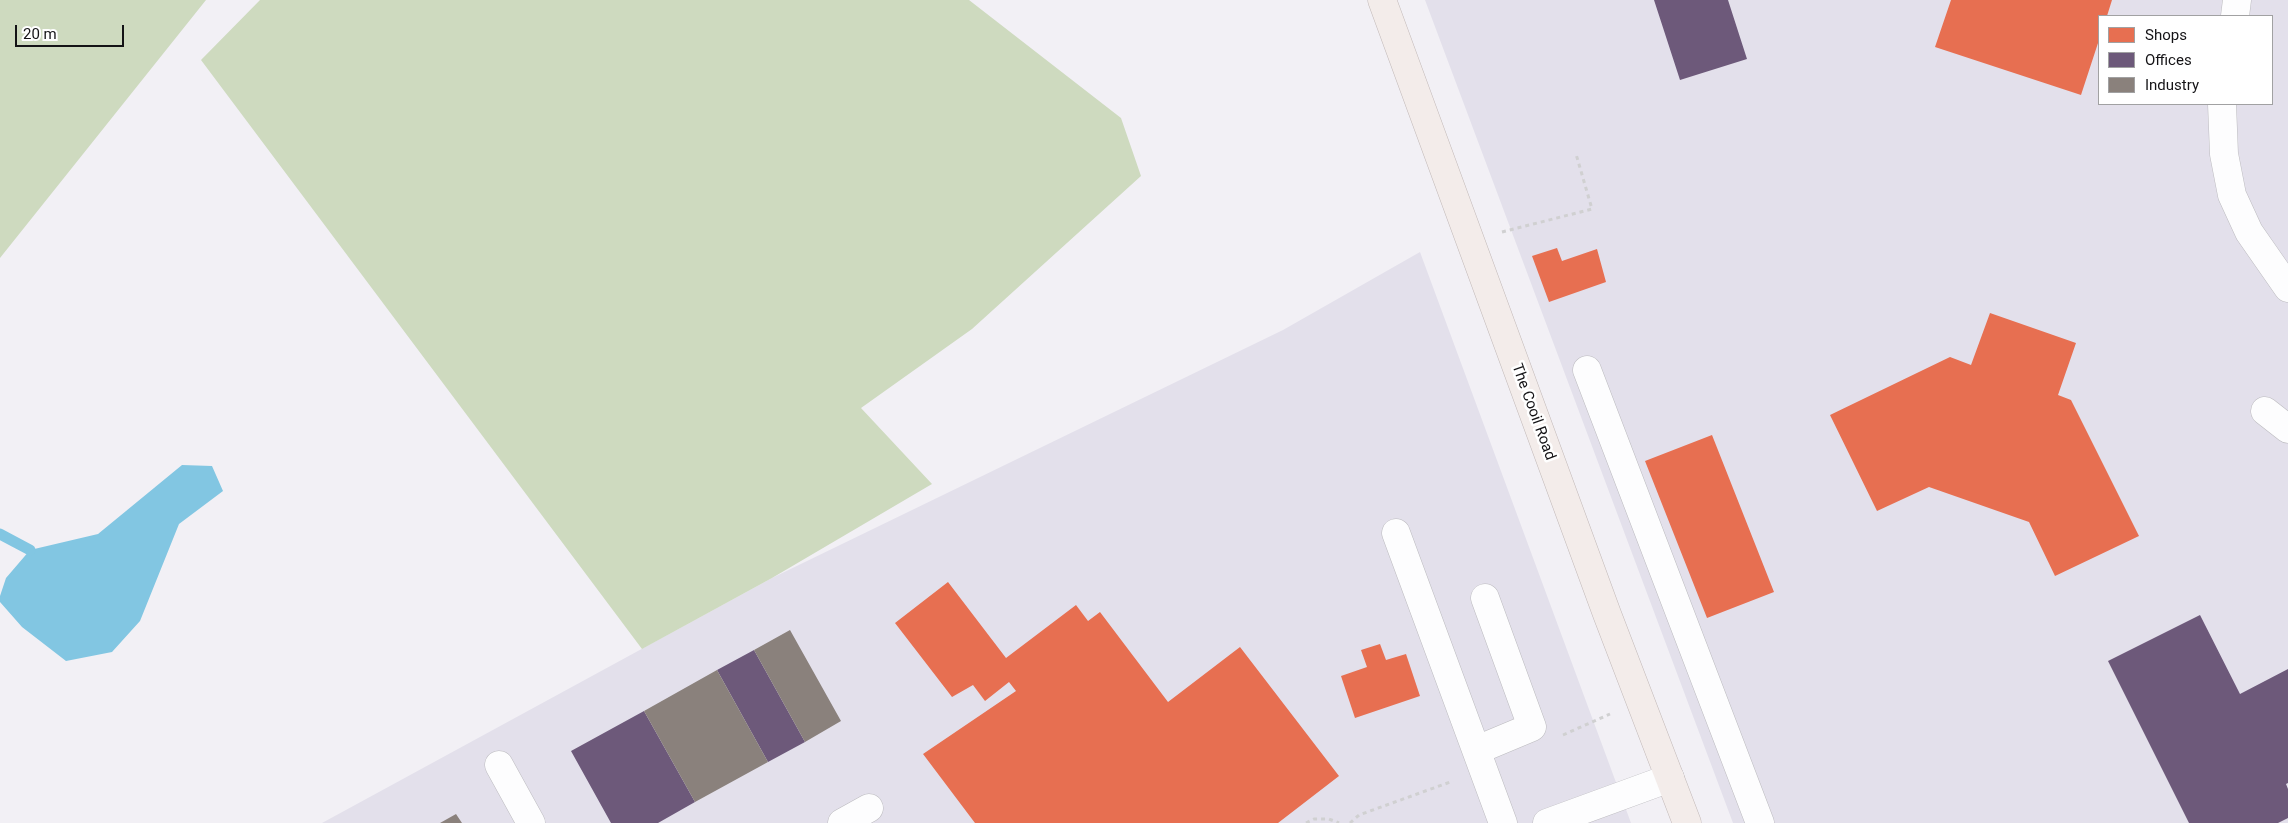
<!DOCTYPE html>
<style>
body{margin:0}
#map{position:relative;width:2288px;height:823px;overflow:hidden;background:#f2f0f5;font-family:Roboto,sans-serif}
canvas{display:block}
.legend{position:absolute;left:2098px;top:15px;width:175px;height:90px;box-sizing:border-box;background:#fff;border:1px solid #a1a1a2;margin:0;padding:6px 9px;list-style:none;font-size:15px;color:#141316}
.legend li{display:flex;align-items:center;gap:10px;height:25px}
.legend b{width:25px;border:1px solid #a1a1a2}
.scale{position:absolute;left:15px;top:25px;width:109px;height:22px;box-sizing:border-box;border:2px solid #141316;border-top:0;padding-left:6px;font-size:15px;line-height:18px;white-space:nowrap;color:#141316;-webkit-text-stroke:4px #fff;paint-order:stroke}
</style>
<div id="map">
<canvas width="2288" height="823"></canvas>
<ul class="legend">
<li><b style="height:14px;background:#e76f51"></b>Shops</li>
<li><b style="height:14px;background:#6d597a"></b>Offices</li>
<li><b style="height:14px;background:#8a817c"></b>Industry</li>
</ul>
<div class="scale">20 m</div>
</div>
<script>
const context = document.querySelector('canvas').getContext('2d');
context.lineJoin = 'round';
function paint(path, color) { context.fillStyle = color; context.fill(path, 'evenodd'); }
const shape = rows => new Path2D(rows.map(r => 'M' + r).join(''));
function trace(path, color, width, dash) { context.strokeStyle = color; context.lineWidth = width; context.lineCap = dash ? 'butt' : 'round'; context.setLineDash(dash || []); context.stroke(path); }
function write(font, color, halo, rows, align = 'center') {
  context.font = font + ' Roboto,sans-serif'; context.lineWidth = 5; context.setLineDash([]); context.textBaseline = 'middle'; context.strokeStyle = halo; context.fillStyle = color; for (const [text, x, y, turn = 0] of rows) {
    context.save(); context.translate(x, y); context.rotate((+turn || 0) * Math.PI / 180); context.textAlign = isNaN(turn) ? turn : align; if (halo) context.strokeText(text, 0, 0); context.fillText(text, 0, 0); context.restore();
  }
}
paint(shape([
 [1425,0,2288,0,2288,823,1733,823],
 [2099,16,2272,16,2272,104,2099,104],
 [1420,252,1631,823,322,823,772,578,1283,330]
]), '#e3e0eb');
paint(shape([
 [0,0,206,0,0,258],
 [260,0,969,0,1121,118,1141,176,972,329,861,408,932,484,772,578,642,649,201,60]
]), '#cedabf');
paint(shape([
 [182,465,212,466,223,491,179,524,140,621,112,652,66,661,22,627,0,602,0,596,6,578,30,550,98,534]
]), '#82c6e2');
paint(shape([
 [1951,0,2112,0,2107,16,2099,16,2099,40,2081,95,1935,47],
 [1557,248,1562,261,1597,249,1606,282,1549,302,1532,256],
 [1990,313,2076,343,2058,395,2071,400,2139,536,2055,576,2029,522,1929,487,1877,511,1830,415,1950,357,1971,365],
 [1712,435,1774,592,1707,618,1645,461],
 [948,582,1006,658,1076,605,1088,621,1100,612,1168,702,1240,647,1339,776,1278,823,975,823,923,754,1016,691,1009,682,985,701,973,685,952,697,895,623],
 [1380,644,1386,660,1406,654,1420,696,1355,718,1341,676,1367,667,1361,650]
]), '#e76f51');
paint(shape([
 [1654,0,1728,0,1747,59,1680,80],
 [2200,615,2240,694,2288,669,2288,783,2286,784,2288,789,2288,818,2278,823,2189,823,2108,661],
 [754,650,805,742,768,762,717,670],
 [644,711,695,802,658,823,611,823,571,751]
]), '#6d597a');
paint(shape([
 [790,630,841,721,805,742,754,650],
 [717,670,768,762,695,802,644,711],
 [456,814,462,823,440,823]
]), '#8a817c');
trace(shape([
 [0,534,30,550]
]), '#82c6e2', 11);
const minor = shape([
 [2235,16,2237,0],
 [2222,104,2224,154,2232,195,2249,232,2288,288],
 [1587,370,1760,823],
 [2265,411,2288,429],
 [1396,533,1503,823],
 [1477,750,1532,727,1485,598],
 [499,765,531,823],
 [842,823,869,808],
 [1547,823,1670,778]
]);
const highway = shape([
 [1382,0,1607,614,1687,823]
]);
trace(minor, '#bcbbbf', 29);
trace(highway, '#c2b9b8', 29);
trace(shape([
 [1502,232,1592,209,1576,154],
 [1563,735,1610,714],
 [1306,823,1314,819,1329,819,1339,823],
 [1350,823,1359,815,1453,781]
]), '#d0d0d1', 3, [4, 4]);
trace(minor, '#fdfdfe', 28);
trace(highway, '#f3ecea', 28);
write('15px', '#141316', '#fff', [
 ["The Cooil Road",1533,412,70]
]);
</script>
